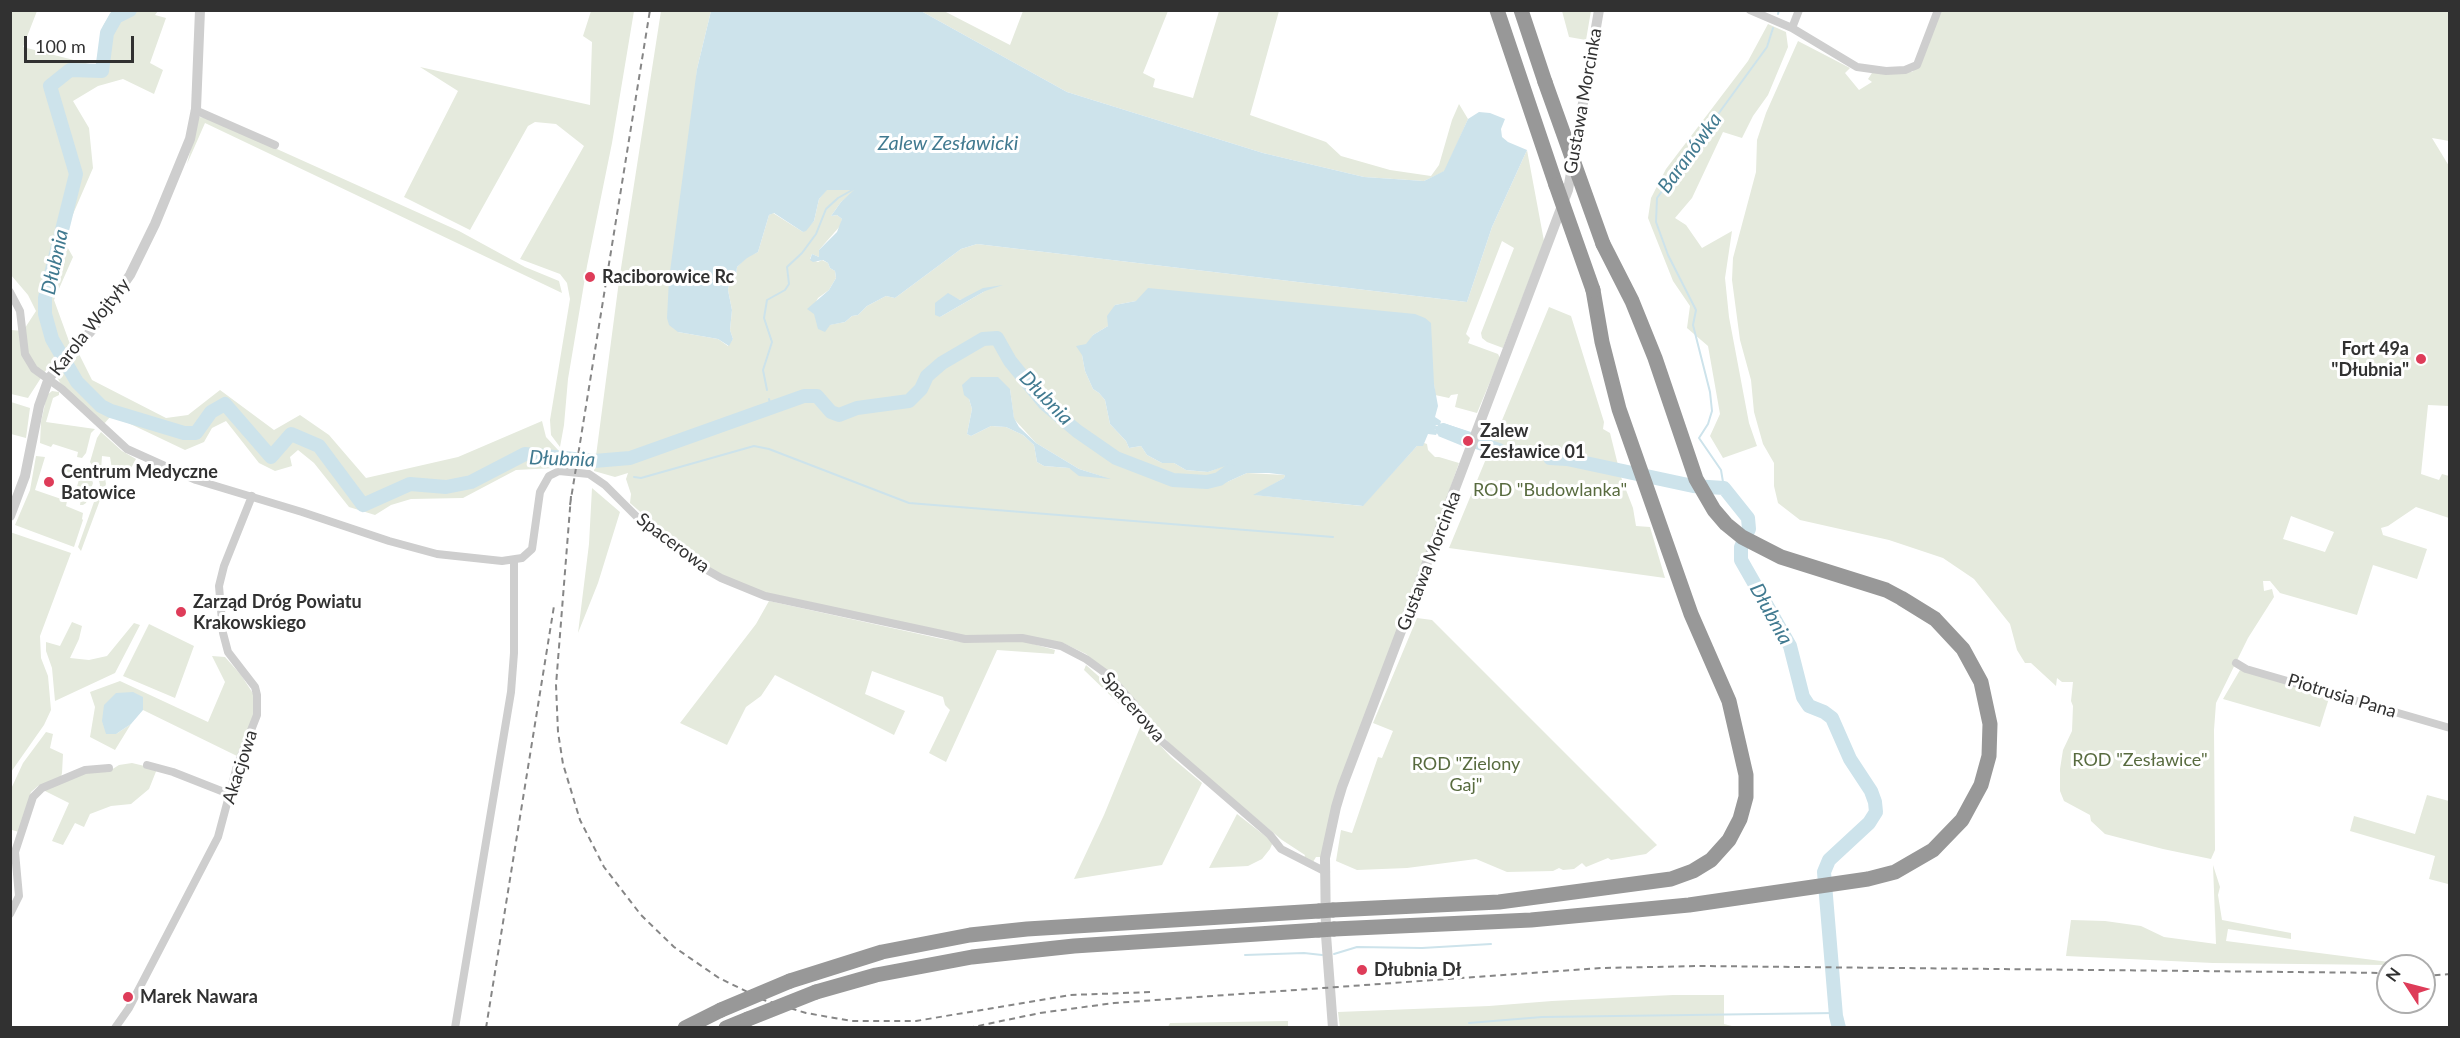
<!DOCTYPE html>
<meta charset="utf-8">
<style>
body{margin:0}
#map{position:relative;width:2460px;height:1038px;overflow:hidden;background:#fff;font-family:Lato,sans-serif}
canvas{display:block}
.frame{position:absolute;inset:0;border:12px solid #313131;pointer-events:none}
.north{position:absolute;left:2376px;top:954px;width:60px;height:60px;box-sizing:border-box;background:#fff;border:2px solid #adadad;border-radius:50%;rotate:306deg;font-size:16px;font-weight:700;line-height:24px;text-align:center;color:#313131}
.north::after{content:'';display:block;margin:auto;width:21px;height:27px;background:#de3c59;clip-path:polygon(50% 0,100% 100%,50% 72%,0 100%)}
.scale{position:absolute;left:24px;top:36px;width:110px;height:27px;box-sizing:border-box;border:3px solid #313131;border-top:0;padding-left:8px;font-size:18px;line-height:21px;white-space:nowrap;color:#313131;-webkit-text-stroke:4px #fff;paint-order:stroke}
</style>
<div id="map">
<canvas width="2460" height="1038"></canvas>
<div class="frame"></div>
<div class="north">N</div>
<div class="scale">100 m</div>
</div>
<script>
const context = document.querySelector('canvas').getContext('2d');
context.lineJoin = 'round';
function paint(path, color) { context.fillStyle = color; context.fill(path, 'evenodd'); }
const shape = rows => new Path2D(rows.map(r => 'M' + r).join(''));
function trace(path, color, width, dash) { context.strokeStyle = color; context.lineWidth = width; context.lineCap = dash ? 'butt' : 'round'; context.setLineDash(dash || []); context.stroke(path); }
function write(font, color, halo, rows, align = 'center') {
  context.font = font + ' Lato,sans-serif'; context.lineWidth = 6; context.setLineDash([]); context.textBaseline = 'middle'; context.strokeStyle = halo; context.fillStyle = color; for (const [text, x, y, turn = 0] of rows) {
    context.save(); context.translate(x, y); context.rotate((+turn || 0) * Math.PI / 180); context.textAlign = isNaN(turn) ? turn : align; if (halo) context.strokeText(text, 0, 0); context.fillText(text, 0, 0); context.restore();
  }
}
paint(shape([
 [11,11,37,11,23,47,97,66,103,26,109,16,120,11,158,11,155,15,166,18,150,63,163,70,154,94,123,79,98,86,73,101,89,128,93,168,70,221,65,243,73,257,54,300,70,344,48,367,28,398,11,394,11,330,23,331,36,311,28,295,11,275],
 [591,11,634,11,612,143,587,266,568,379,564,425,560,447,551,435,550,420,570,299,567,283,560,274,520,259,584,146,556,124,535,122,528,126,470,230,404,197,458,91,420,67,590,105,592,42,583,36],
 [661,11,711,11,697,69,678,332,718,339,728,346,733,339,730,330,732,310,728,290,730,280,736,277,737,267,747,257,758,252,769,215,773,213,803,232,814,221,819,199,826,190,854,189,854,192,841,202,831,216,837,215,842,219,841,225,819,250,819,257,812,254,810,259,818,262,822,260,828,263,830,268,835,271,836,278,829,290,818,298,814,306,818,322,829,325,845,322,852,316,858,315,867,306,886,296,895,298,961,249,977,244,1467,302,1492,227,1527,150,1544,241,1503,348,1487,342,1482,338,1481,333,1514,248,1502,241,1466,334,1470,338,1468,343,1498,354,1500,358,1477,413,1455,407,1458,394,1451,395,1449,398,1435,395,1434,384,1136,301,1115,305,1108,326,1093,335,1082,355,1085,371,1093,389,1099,393,1105,400,1110,424,1126,441,1129,448,1141,446,1147,455,1162,463,1174,463,1186,470,1208,472,1231,463,1230,468,1215,478,1227,482,1247,473,1285,475,1284,478,1255,495,1362,506,1417,446,1422,446,1424,443,1427,444,1428,450,1435,457,1439,457,1459,463,1321,857,1316,857,1313,862,1304,858,1305,855,1282,840,1208,778,1169,743,1117,680,1086,654,1063,643,964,636,772,596,724,577,698,562,630,503,631,494,626,479,628,473,615,477,594,471,619,281],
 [999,286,985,291,940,317,947,294,960,300],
 [1010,389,1014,419,1036,443,1079,469,1107,478,1069,468,1044,466,1037,462,1034,445,1023,435,1006,427,991,426,971,436,967,434,972,409,969,399],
 [921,11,944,11,1010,45,1023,11,1168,11,1143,73,1155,79,1153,87,1193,98,1219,11,1279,11,1250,115,1326,142,1341,156,1390,170,1431,176,1439,165,1452,120,1459,104,1468,119,1445,171,1424,181,1364,177,1263,153,1067,92],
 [1562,11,1591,11,1586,40,1569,37],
 [1940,11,2449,11,2449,141,2432,138,2449,166,2449,406,2428,405,2421,474,2439,480,2442,474,2449,476,2449,518,2416,507,2388,526,2381,528,2383,535,2427,549,2417,579,2373,565,2357,615,2280,593,2270,581,2263,581,2264,591,2272,589,2274,597,2248,638,2216,703,2214,730,2215,850,2211,859,2163,849,2105,834,2091,821,2090,815,2064,801,2060,791,2060,769,2063,750,2072,731,2073,706,2071,701,2073,682,2062,682,2057,678,2056,686,2031,663,2025,663,2017,650,2010,624,1974,579,1943,558,1889,540,1800,520,1778,503,1774,486,1774,463,1763,444,1754,412,1751,380,1740,340,1732,280,1733,258,1756,172,1757,140,1766,113,1798,41,1850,68,1845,73,1859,90,1872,82,1868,79,1872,73,1912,72,1918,67],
 [2291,516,2334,532,2325,552,2283,539],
 [1768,24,1786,32,1788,47,1768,95,1753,116,1742,138,1723,132,1692,198,1675,218,1686,225,1702,248,1732,231,1725,278,1729,317,1749,423,1757,446,1723,458,1710,436,1720,414,1708,346,1687,328,1690,306,1673,281,1648,218,1651,198,1666,169,1748,61],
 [199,117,208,118,459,231,525,267,559,281,562,293,205,123,187,164],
 [1549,307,1571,316,1604,422,1603,429,1610,433,1621,477,1633,508,1636,526,1650,527,1665,578,1449,548],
 [79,354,92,380,166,418,188,415,220,390,274,430,300,415,329,435,366,478,458,457,542,421,546,437,559,451,555,468,516,470,463,498,411,499,391,505,375,515,349,507,314,463,298,450,290,457,292,466,275,471,259,463,226,421,212,428,204,442,185,450,122,420,110,417,104,424,62,386,57,377],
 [52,391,59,392,59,395,53,398,46,422,95,429,91,433,86,453,82,458,77,457,78,452,53,444,51,447,40,443,41,422,47,395],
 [11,402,30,408,26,438,11,434],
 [101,432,122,451,136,459,125,479,117,476,114,481,110,457,102,456,101,471,104,472,106,484,81,551,78,547,100,485,97,473,90,462,97,438],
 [36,456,45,457,35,490,67,501,66,506,83,513,82,519,83,520,74,547,15,525,30,490],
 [81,466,89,472,93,483,86,503,83,505,80,505,81,499,74,497,80,476,64,471,65,467,79,471],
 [592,488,620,512,598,583,578,633,589,544],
 [10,532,71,553,40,636,41,658,48,676,51,710,44,725,11,772],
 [769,601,942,639,962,642,1022,641,1055,650,1054,654,997,650,946,762,929,753,950,710,945,705,943,697,872,671,865,694,905,711,894,735,775,675,761,696,746,707,727,745,680,723,756,624],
 [1417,618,1432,620,1657,845,1646,854,1611,860,1608,858,1586,867,1582,863,1574,869,1563,870,1559,868,1553,871,1507,872,1476,859,1407,868,1357,870,1336,861,1341,830,1352,833,1378,757,1382,758,1393,731,1373,723],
 [72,622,82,626,79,639,70,658,89,660,107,656,134,623,140,625,115,673,55,701,52,668,46,651,46,642,60,646],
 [149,624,194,646,175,698,123,676],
 [212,656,225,657,241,675,254,695,254,715,237,756,143,710,143,697,116,734,131,724,115,750,90,737,95,707,90,692,120,681,208,722,225,682],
 [1086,665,1114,690,1141,725,1171,757,1202,783,1162,865,1074,879,1104,815,1141,725,1084,670],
 [2240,670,2330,695,2320,727,2223,699],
 [46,732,53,734,50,748,63,754,62,773,61,777,38,786,31,792,19,832,12,830,11,789,23,763],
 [132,763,157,769,149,789,131,804,111,806,90,814,84,827,75,823,63,845,52,841,69,803,43,790,85,773,111,770,119,765],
 [2427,795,2449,801,2448,884,2429,879,2435,856,2350,831,2354,816,2415,834],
 [1237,814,1273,842,1270,849,1262,859,1248,866,1209,868],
 [2213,865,2220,887,2218,895,2222,920,2291,933,2291,939,2228,929,2226,941,2389,962,2387,965,2213,963,2066,956,2071,920,2105,921,2141,926,2164,937,2216,944],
 [1673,995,1724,995,1724,1024,1736,1027,1340,1028,1338,1012,1489,1006,1552,1001],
 [1288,1021,1288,1027,1168,1027,1170,1023]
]), '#e5eadd');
paint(shape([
 [711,11,921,11,1067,92,1263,153,1364,177,1424,181,1444,171,1468,119,1479,112,1490,113,1505,119,1501,129,1502,137,1508,142,1527,150,1492,227,1467,302,977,244,961,249,895,298,886,296,867,306,858,315,852,316,845,322,830,325,825,332,818,329,814,314,807,309,829,290,836,278,835,271,830,268,828,263,823,260,813,262,810,260,812,254,819,257,819,250,837,232,842,219,837,215,831,216,841,202,854,190,827,190,819,199,814,221,806,231,803,232,774,213,769,215,758,252,747,258,737,267,736,277,730,280,728,290,732,310,730,330,733,339,729,346,718,339,678,332,669,325,667,318,669,279,697,69],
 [1003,285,985,291,940,317,935,315,935,303,948,293,960,300,983,288],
 [1148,288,1415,314,1425,318,1431,323,1434,384,1438,406,1435,417,1441,421,1440,425,1435,425,1441,428,1439,431,1434,429,1438,431,1436,435,1428,434,1423,446,1417,446,1363,506,1253,495,1111,479,1079,476,1069,468,1044,466,1037,462,1034,445,1023,435,1006,427,991,426,971,436,967,434,972,409,969,399,964,395,962,385,971,377,998,377,1010,389,1014,418,1019,427,1036,443,1079,469,1111,479,1253,495,1284,478,1285,475,1269,473,1247,473,1227,482,1213,485,1215,478,1230,468,1231,464,1208,472,1186,470,1174,463,1162,463,1147,455,1141,446,1129,448,1126,441,1110,424,1105,400,1099,393,1093,389,1085,371,1082,355,1076,346,1086,344,1093,335,1108,326,1107,316,1115,305,1136,301],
 [1443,423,1471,432,1465,447,1438,436,1444,429,1467,437,1442,426],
 [1484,440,1490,445,1509,450,1567,459,1551,461,1504,455,1480,449],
 [133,692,143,697,143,710,131,724,116,734,106,734,102,721,104,705,116,693]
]), '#cde3eb');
trace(shape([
 [1778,14,1779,10],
 [767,390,763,370,772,342,764,318,767,300,785,290,789,284,787,267,802,253,816,234,826,209,838,198,854,189],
 [769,399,771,407],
 [634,477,641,478,754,446,769,449,909,503,1333,537],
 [1724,488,1721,470,1699,438,1708,424,1712,411,1710,392,1693,325,1696,310,1668,255,1656,222,1657,198,1767,47,1773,28],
 [1334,954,1357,947,1422,948,1491,944],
 [1245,955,1304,953,1322,955],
 [1469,1023,1542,1017,1836,1013]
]), '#cde3eb', 2);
trace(shape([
 [130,10,116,17,107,33,102,71,70,70,50,86,76,174,45,298,45,314,52,339,77,382,101,406,111,411,184,433,196,433,211,412,225,404,271,457,291,434,319,446,363,505,410,484,446,487,471,482,525,454,594,461,630,458,804,396,817,396,831,412,839,415,857,408,909,401,921,389,927,376,942,363,983,339,997,338,1010,361,1045,404,1077,431,1116,458,1173,480,1207,482,1219,479,1230,471],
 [1443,430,1499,450],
 [1550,458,1567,459,1693,486,1724,488,1748,518,1749,529,1741,547,1741,560,1790,646,1803,697,1809,706,1824,712,1832,718,1850,759,1871,791,1875,802,1876,812,1869,823,1829,860,1824,872,1836,1016,1839,1028]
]), '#cde3eb', 14);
trace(shape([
 [1750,10,1792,28,1857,67,1886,71,1905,70,1917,65,1938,10],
 [1792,28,1799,10],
 [195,110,275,145],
 [10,292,20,311,25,354,34,369,62,389,127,449,196,480,302,512,389,541,437,554,502,561,522,558,532,549,540,492,549,476,559,471,589,474,605,485,637,517,693,562,721,578,765,596,965,639,1022,638,1061,646,1086,659,1108,675,1134,704,1159,739,1270,835,1281,849,1326,872],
 [2236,663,2246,669,2450,728],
 [147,765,173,772,229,794],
 [10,914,19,896,15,852,33,797,42,788,85,770,109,768],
 [115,1028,129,1008,218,837,237,766,257,715,257,695,255,687,228,652,223,633,219,586,224,566,252,496],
 [455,1028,511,692,514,653,514,560]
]), '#cecece', 8);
trace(shape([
 [10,516,25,476,39,406,49,378,91,331,130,275,155,224,190,139,196,109,200,10],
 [1333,1028,1326,935,1325,858,1336,807,1342,787,1568,190,1599,10]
]), '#cecece', 10);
trace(shape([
 [1497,10,1556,185],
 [1521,10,1545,82],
 [1333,910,1499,902,1671,879,1693,871,1711,860,1729,840,1740,819,1746,797,1746,775,1729,701,1691,614,1619,409,1602,342,1593,290],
 [1334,929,1531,920,1689,905,1868,879,1895,872,1933,850,1962,820,1981,785,1989,756,1990,724,1981,682,1963,649,1935,619,1901,598,1886,590,1781,557,1742,537,1726,524,1714,510,1696,479,1655,358,1632,301,1603,244],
 [790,981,882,952,970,935,1027,929,1319,911],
 [816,992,876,975,972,957,1074,946,1319,930],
 [685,1028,721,1010],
 [726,1028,748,1019]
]), '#989898', 15);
trace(shape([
 [571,496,556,685,558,732,563,764,580,820,604,867,641,915,674,947,719,978,764,1000,806,1013,852,1021,916,1021,1070,995,1153,992],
 [570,505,650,10],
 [2424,976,2450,974],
 [486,1028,554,606],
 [968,1028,1040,1013,1114,1003,1602,968,1701,966,2388,973]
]), '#868686', 2, [6, 4.5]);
trace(shape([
 [1545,82,1603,244],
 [1556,185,1593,290],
 [1319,911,1333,910],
 [1319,930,1334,929],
 [721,1010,790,981],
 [748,1019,816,992]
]), '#989898', 15);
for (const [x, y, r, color] of [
 [590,277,6,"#de3c59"],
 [2421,359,6,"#de3c59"],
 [1468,441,6,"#de3c59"],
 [49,482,6,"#de3c59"],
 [181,612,6,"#de3c59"],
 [1362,970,6,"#de3c59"],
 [128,997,6,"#de3c59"]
]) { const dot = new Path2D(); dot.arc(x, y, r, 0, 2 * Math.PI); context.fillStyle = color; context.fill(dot); trace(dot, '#fff', 2); }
write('18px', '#313131', '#fff', [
 ["Gustawa Morcinka",1583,101,-80],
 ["Karola Wojtyły",90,327,-52],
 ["Spacerowa",673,543,37],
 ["Gustawa Morcinka",1429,561,-69],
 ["Piotrusia Pana",2342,696,17],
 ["Spacerowa",1133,707,49],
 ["Akacjowa",240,767,-72]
]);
write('bold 18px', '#313131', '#fff', [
 ["Raciborowice Rc",602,277],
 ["Fort 49a",2409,349,"right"],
 ["\"Dłubnia\"",2409,370,"right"],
 ["Zalew",1480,431],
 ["Zesławice 01",1480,452],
 ["Centrum Medyczne",61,472],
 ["Batowice",61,493],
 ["Zarząd Dróg Powiatu",193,602],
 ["Krakowskiego",193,623],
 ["Dłubnia Dł",1374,970],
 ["Marek Nawara",140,997]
], 'left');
write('18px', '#586b3f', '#fff', [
 ["ROD \"Budowlanka\"",1550,490],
 ["ROD \"Zesławice\"",2140,760],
 ["ROD \"Zielony",1466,764],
 ["Gaj\"",1466,785]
]);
write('italic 20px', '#417a90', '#fff', [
 ["Zalew Zesławicki",948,144],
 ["Baranówka",1690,153,-54],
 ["Dłubnia",55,262,-78],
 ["Dłubnia",1046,398,46],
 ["Dłubnia",562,459,2],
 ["Dłubnia",1771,614,61]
]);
</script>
